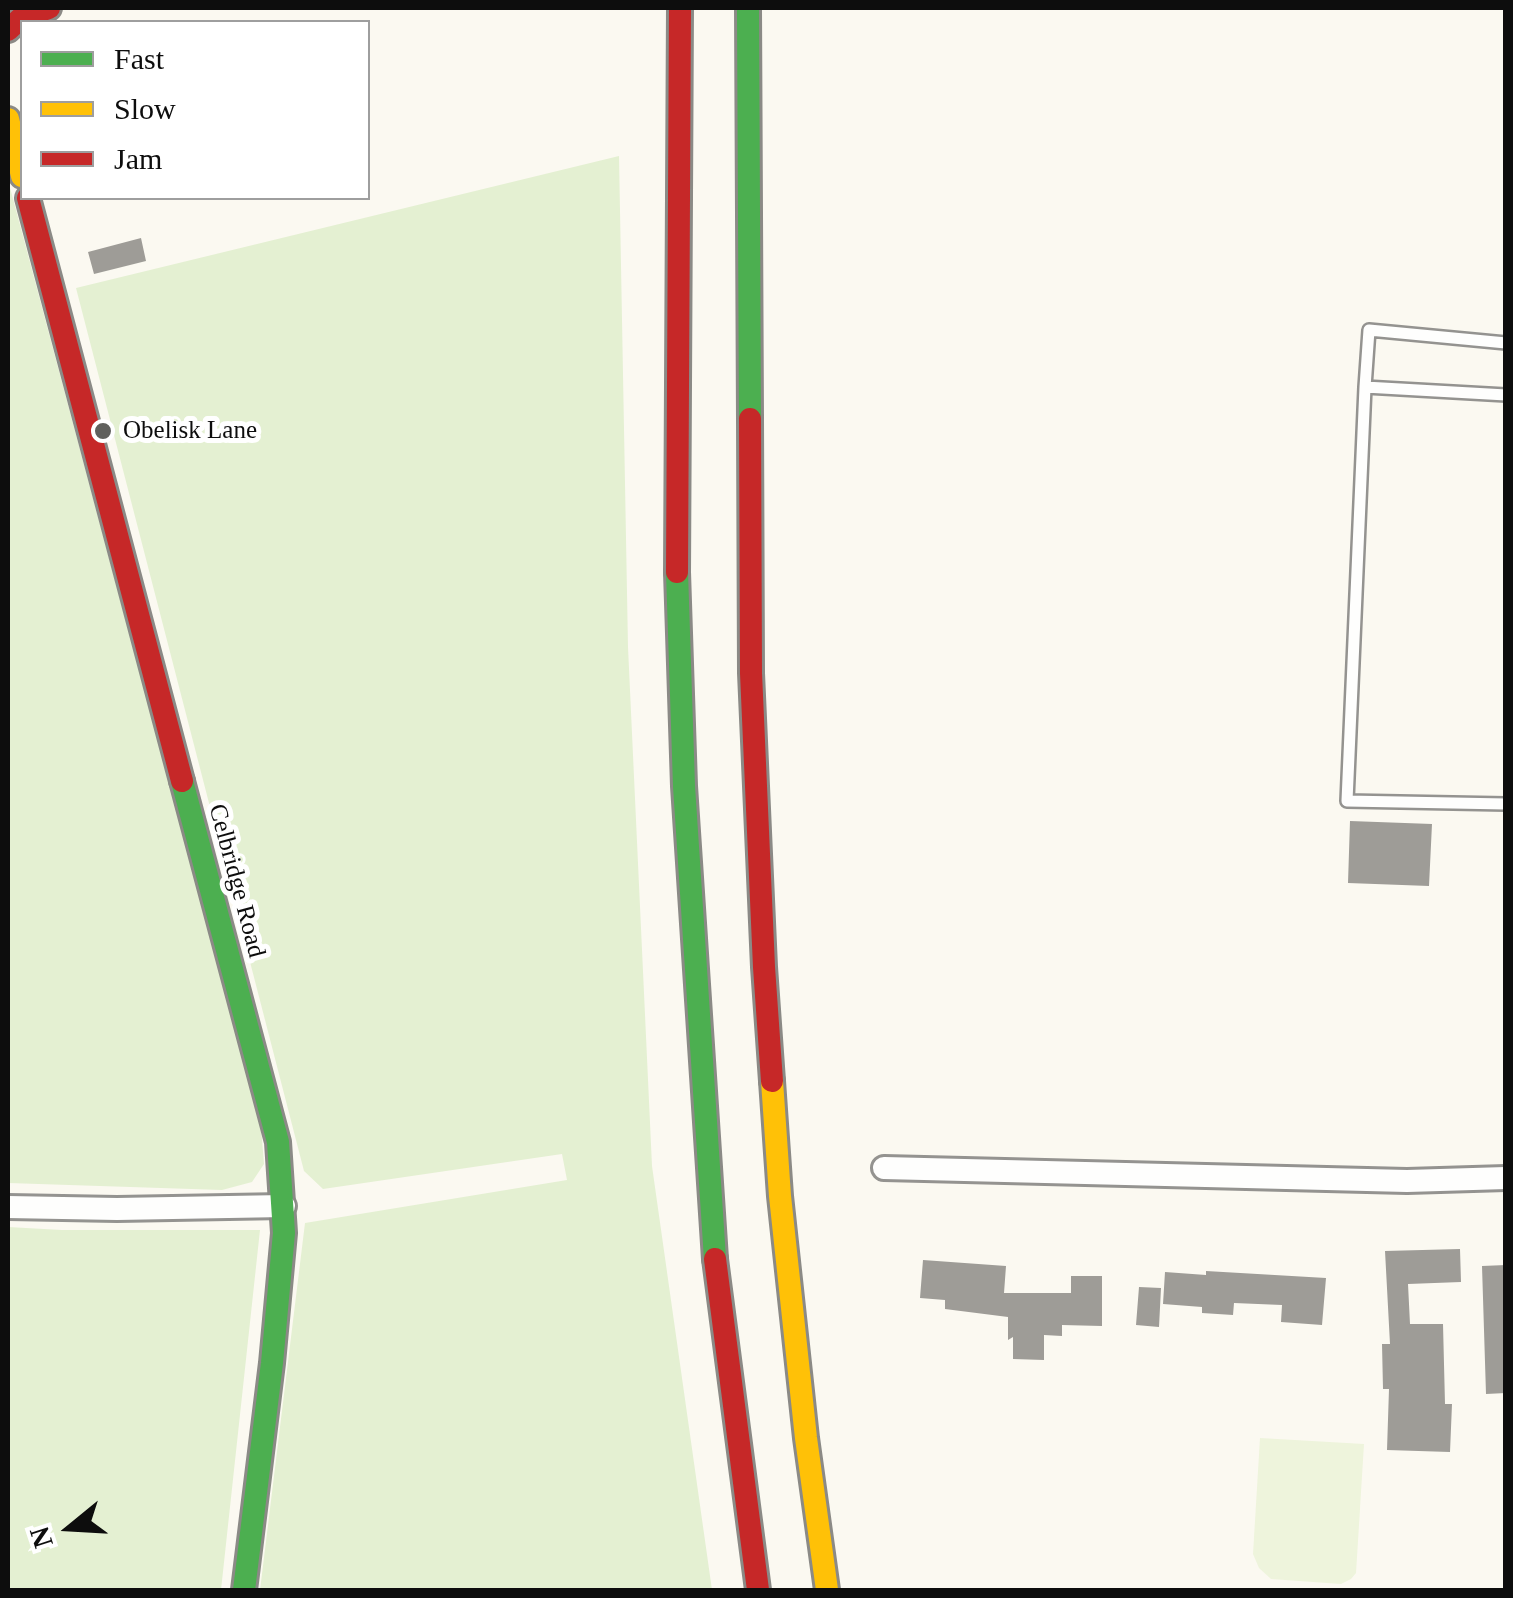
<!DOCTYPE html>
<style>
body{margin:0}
#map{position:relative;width:1513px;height:1598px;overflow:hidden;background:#fbf9f1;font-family:Georgia,serif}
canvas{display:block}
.frame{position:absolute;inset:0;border:10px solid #0d0d0d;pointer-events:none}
.legend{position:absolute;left:20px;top:20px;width:350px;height:180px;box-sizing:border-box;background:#fff;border:2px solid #9e9e9e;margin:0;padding:12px 18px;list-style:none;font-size:30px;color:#0d0d0d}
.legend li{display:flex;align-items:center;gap:20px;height:50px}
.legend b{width:50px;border:2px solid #9e9e9e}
.north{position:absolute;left:20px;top:1478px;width:100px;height:100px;-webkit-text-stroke:8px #fff;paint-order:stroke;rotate:252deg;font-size:28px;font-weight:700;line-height:40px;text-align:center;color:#0d0d0d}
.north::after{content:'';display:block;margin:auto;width:35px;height:45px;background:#0d0d0d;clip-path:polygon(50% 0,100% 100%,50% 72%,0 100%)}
</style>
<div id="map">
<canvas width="1513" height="1598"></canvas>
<div class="frame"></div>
<ul class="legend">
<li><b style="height:12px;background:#4caf50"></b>Fast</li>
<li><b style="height:12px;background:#ffc107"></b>Slow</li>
<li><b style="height:12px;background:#c62828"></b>Jam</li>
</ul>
<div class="north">N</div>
</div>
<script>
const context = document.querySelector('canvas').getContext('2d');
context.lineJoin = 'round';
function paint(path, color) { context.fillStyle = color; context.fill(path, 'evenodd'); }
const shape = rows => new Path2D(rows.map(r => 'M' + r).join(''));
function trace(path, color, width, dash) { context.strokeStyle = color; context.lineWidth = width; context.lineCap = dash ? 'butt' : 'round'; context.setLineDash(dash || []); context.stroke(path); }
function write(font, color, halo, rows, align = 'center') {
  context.font = font + ' Georgia,serif'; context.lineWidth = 10; context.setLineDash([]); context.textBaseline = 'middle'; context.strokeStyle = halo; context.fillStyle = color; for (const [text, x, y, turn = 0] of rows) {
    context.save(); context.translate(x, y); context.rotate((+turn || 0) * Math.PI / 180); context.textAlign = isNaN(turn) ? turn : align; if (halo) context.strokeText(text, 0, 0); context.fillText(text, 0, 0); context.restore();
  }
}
paint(shape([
 [619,156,628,647,652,1166,712,1590,260,1590,305,1223,567,1180,562,1154,323,1189,304,1171,76,288],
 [8,180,261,1127,264,1164,252,1182,222,1190,8,1183],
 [8,1227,62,1230,260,1230,221,1590,8,1590]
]), '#e4f0d2');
paint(shape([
 [1260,1438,1364,1444,1356,1573,1351,1579,1341,1584,1271,1579,1259,1568,1253,1554]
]), '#eef4dc');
paint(shape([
 [141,238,146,261,94,274,88,252],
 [1350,821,1432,824,1429,886,1348,883],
 [1460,1249,1461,1282,1408,1284,1410,1324,1443,1324,1445,1404,1452,1404,1450,1452,1387,1450,1389,1389,1383,1389,1382,1344,1390,1344,1385,1251],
 [923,1260,1006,1266,1004,1293,1071,1293,1071,1276,1102,1276,1102,1326,1062,1325,1062,1336,1044,1335,1044,1360,1013,1359,1013,1337,1008,1340,1008,1317,945,1309,945,1300,920,1298],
 [1506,1265,1506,1393,1486,1394,1482,1266],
 [1206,1271,1326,1278,1322,1325,1281,1322,1282,1305,1234,1303,1233,1315,1202,1313,1202,1307,1163,1304,1165,1272,1206,1275],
 [1139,1287,1161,1288,1159,1327,1136,1325]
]), '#9e9c97');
const lane = shape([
 [1365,387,1369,330,1506,343],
 [1506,395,1365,387,1347,801,1506,804]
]);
const street = shape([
 [884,1168,1407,1181,1506,1178],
 [8,1207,117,1209,284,1206]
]);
const fast = shape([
 [748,8,750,419],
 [677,572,684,786,715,1259],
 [182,781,278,1142,284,1233,272,1363,244,1590]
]);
const slow = shape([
 [8,119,22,176],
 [772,1081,780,1196,806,1438,827,1590]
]);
const jam = shape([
 [8,30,21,18,49,8],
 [28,198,182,781],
 [750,419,751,673,764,967,772,1081],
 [677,572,680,8],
 [715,1259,758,1590]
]);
trace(lane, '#949390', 16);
trace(street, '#949390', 28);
trace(fast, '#8b8a86', 28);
trace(slow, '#8b8a86', 28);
trace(jam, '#8b8a86', 28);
trace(lane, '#fefefd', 11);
trace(street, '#fefefd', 22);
trace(fast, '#4caf50', 22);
trace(slow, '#ffc107', 22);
trace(jam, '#c62828', 22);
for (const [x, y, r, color] of [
 [103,431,10,"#60605d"]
]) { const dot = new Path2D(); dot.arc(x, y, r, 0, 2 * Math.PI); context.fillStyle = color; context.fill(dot); trace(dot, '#fff', 4); }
write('25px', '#0d0d0d', '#fff', [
 ["Obelisk Lane",123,431]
], 'left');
write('25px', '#0d0d0d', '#fff', [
 ["Celbridge Road",236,881,75]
]);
</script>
